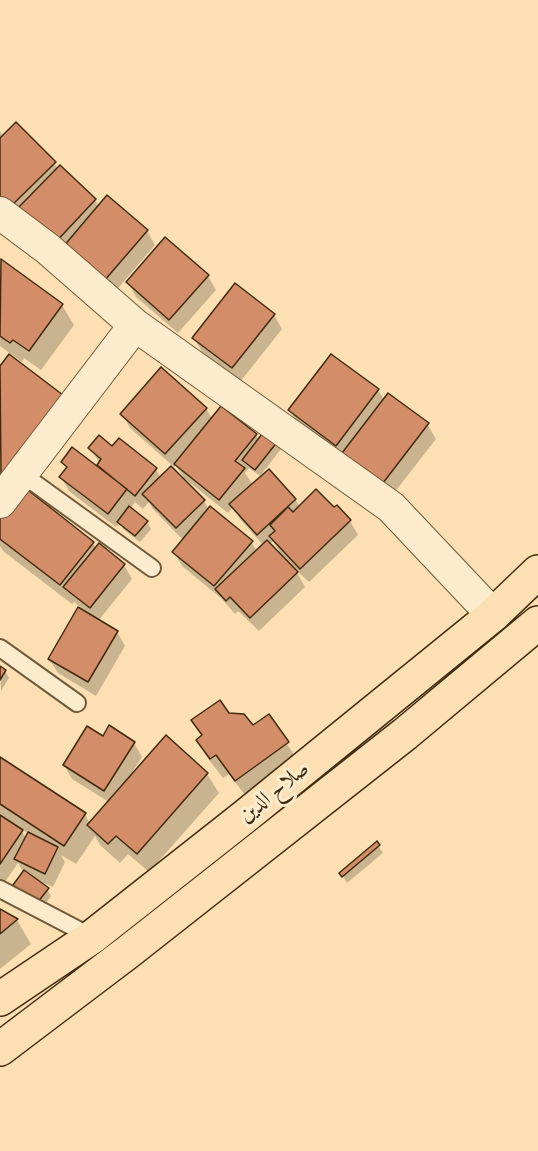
<!DOCTYPE html>
<meta charset="utf-8">
<style>
body{margin:0}
canvas{display:block;background:#fce0b3}
</style>
<canvas width="538" height="1151"></canvas>
<script>
const context = document.querySelector('canvas').getContext('2d');
context.lineJoin = 'round';
function paint(path, color) { context.fillStyle = color; context.fill(path, 'evenodd'); }
const shape = rows => new Path2D(rows.map(r => 'M' + r).join(''));
function trace(path, color, width, dash) { context.strokeStyle = color; context.lineWidth = width; context.lineCap = dash ? 'butt' : 'round'; context.setLineDash(dash || []); context.stroke(path); }
function write(font, color, halo, rows, align = 'center') {
  context.font = font + ' "EB Garamond",Amiri,serif'; context.lineWidth = 6; context.setLineDash([]); context.textBaseline = 'middle'; context.strokeStyle = halo; context.fillStyle = color; for (const [text, x, y, turn = 0] of rows) {
    context.save(); context.translate(x, y); context.rotate((+turn || 0) * Math.PI / 180); context.textAlign = isNaN(turn) ? turn : align; if (halo) context.strokeText(text, 0, 0); context.fillText(text, 0, 0); context.restore();
  }
}
paint(shape([
 [16,124,58,168,95,200,99,207,147,231,155,245,113,294,0,214,0,131,3,137],
 [1,261,62,305,74,325,41,370,24,358,22,362,0,346],
 [208,276,216,290,178,333,136,297,128,282],
 [235,285,274,315,282,329,240,382,202,352,194,338],
 [9,356,62,396,0,484,0,369],
 [332,356,378,390,384,400,427,424,436,439,391,497,301,430,290,410],
 [206,408,212,419,256,435,259,440,277,442,281,449,260,476,249,468,245,473,253,485,295,499,300,507,334,509,350,521,358,535,309,582,295,569,305,587,259,631,238,611,235,614,222,599,182,566,174,552,183,540,152,508,149,502,143,509,135,502,130,509,147,522,151,529,140,542,123,529,120,522,116,527,69,491,61,477,67,469,63,462,96,468,100,464,90,448,113,448,156,469,161,478,171,468,204,501,209,510,251,542,257,551,263,545,240,519,233,507,228,513,184,478,176,465,174,467,130,428,122,414],
 [273,541,282,556,269,545],
 [0,520,93,543,96,548,124,565,132,579,98,621,117,632,125,646,96,696,58,673,49,659,87,612,74,602,72,604,3,551,0,546],
 [0,668,5,671,9,678,1,691],
 [228,714,252,727,268,716,299,762,248,799,229,774,223,778,209,760,198,740,203,737,193,721],
 [103,738,134,743,142,757,131,774,133,775,207,774,219,793,149,872,128,854,120,863,100,845,95,836,76,864,61,855,65,862,53,887,37,880,37,881,47,889,51,896,42,909,19,892,15,885,24,873,18,863,1,888,0,887,0,759,85,814,90,824,109,802,72,779,64,765],
 [20,828,29,834,26,838],
 [377,844,383,853,347,883,341,873],
 [0,911,17,920,31,944,0,969]
]), '#0003');
const building = shape([
 [16,122,56,162,5,212,0,207,0,138,16,122],
 [60,165,96,199,53,245,16,210,60,165],
 [107,195,148,230,104,281,63,247,107,195],
 [165,237,209,275,169,320,126,282,165,237],
 [1,259,63,304,29,351,13,340,10,343,0,336,1,259],
 [235,283,275,314,232,368,192,338,235,283],
 [9,354,63,395,1,475,0,366,9,354],
 [331,354,379,389,336,446,288,410,331,354],
 [161,367,207,408,165,454,120,414,161,367],
 [388,393,429,423,383,483,342,453,388,393],
 [221,406,257,434,235,461,245,468,219,500,174,464,221,406],
 [265,430,278,441,255,470,242,460,265,430],
 [99,435,112,446,119,438,157,468,135,496,97,465,101,459,88,448,99,435],
 [72,447,127,489,108,514,59,477,67,467,61,462,72,447],
 [171,466,205,500,176,528,142,494,171,466],
 [269,469,296,499,257,535,229,504,269,469],
 [24,487,94,542,60,585,0,539,0,518,24,487],
 [316,489,334,507,337,505,351,520,300,569,269,536,275,531,270,525,288,507,293,512,316,489],
 [129,506,148,521,135,536,117,522,129,506],
 [210,506,253,541,214,586,172,552,210,506],
 [267,540,298,572,250,618,230,597,226,601,215,589,267,540],
 [99,543,125,564,90,608,63,587,99,543],
 [78,607,118,631,88,682,48,659,78,607],
 [0,666,6,670,0,680,0,666],
 [220,700,229,713,244,714,253,725,269,714,289,742,235,781,216,755,210,759,196,740,202,735,191,720,220,700],
 [109,725,135,742,104,791,63,765,87,726,103,736,109,725],
 [166,735,208,773,137,854,116,836,108,844,87,825,166,735],
 [0,757,86,813,64,846,0,804,0,757],
 [0,815,23,830,0,864,0,815],
 [28,832,58,847,45,874,14,859,28,832],
 [377,841,380,845,342,877,339,873,377,841],
 [24,870,49,888,37,903,13,885,24,870],
 [0,909,18,919,0,934,0,909]
]);
paint(building, '#d38d69');
trace(building, '#422c0f', 1.5);
const lane = shape([
 [22,474,152,568],
 [0,648,77,703],
 [0,889,92,937]
]);
const street = shape([
 [0,213,48,249,135,325,391,507,493,615],
 [0,502,135,325]
]);
const highway = shape([
 [0,999,92,937,243,818,493,615,538,572],
 [0,1049,128,952,405,734,538,623]
]);
trace(lane, '#705938', 20);
trace(street, '#705938', 34);
trace(highway, '#422c0f', 36);
trace(lane, '#fdebce', 16);
trace(street, '#fdebce', 32);
trace(highway, '#fce0b3', 33);
write('22px', '#422c0f', '#fdebce', [
 ["صلاح الدين",274,792,-39]
]);
</script>
